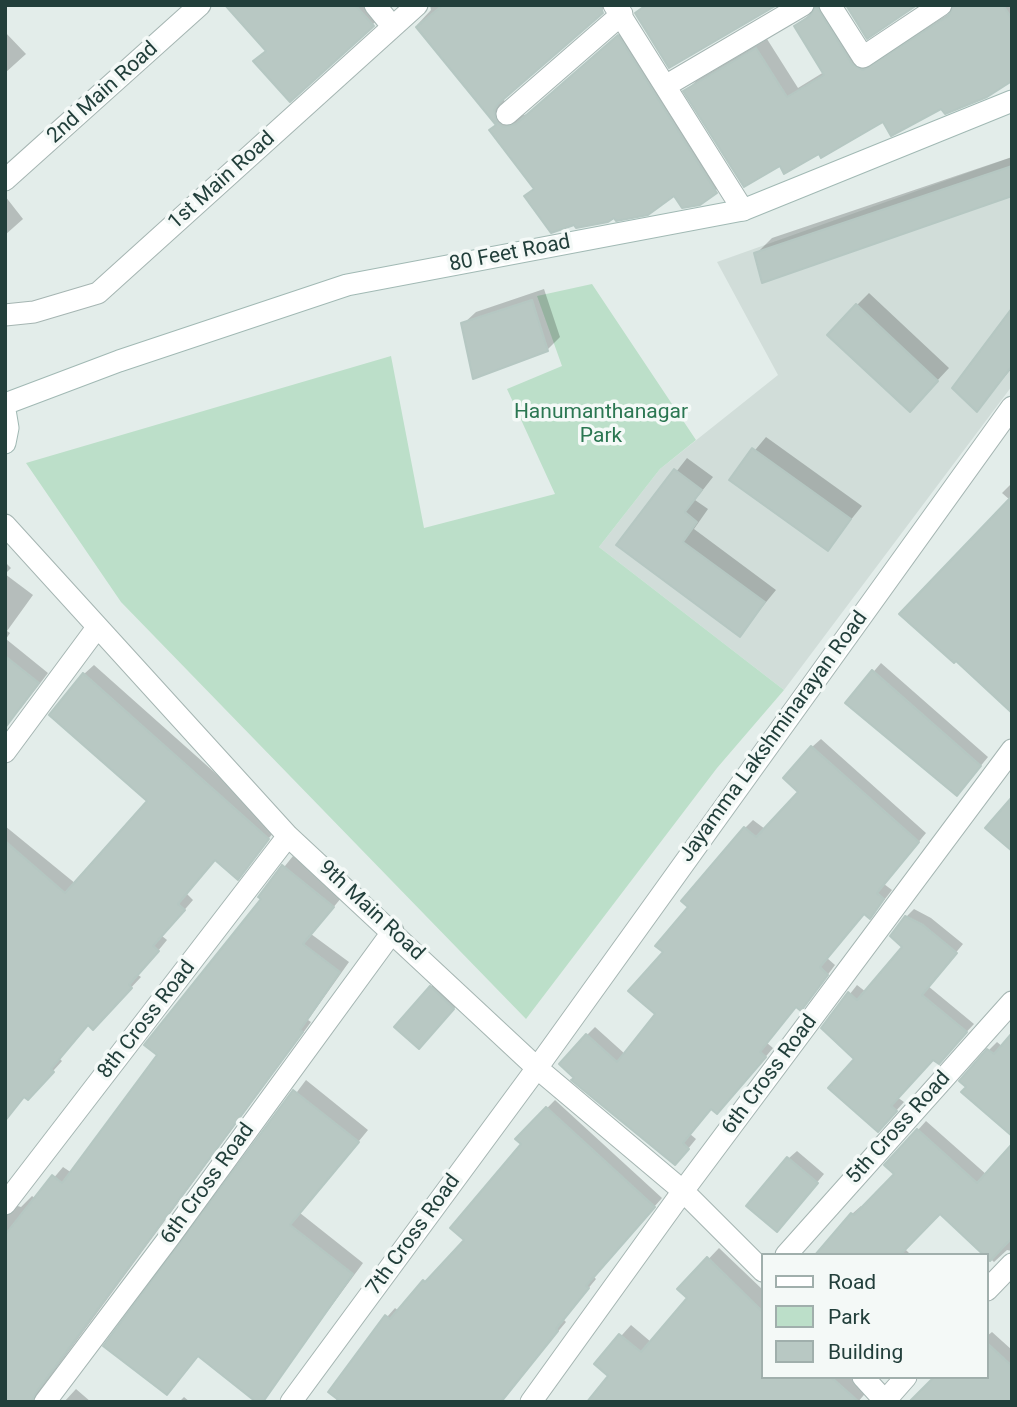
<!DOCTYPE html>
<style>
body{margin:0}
#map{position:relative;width:1017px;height:1407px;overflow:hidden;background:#e3edea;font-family:Roboto,sans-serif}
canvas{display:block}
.frame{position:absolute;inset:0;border:7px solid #223f3b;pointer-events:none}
.legend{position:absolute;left:761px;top:1253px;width:228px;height:126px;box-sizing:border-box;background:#f4f9f7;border:2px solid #a0afac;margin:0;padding:9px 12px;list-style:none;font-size:21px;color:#223f3b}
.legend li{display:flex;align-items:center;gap:14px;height:35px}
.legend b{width:35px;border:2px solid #a0afac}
</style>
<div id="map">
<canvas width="1017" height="1407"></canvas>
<div class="frame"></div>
<ul class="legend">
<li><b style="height:9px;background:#fff"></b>Road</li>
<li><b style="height:19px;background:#bcdfc9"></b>Park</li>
<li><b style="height:19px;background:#b8c8c3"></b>Building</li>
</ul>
</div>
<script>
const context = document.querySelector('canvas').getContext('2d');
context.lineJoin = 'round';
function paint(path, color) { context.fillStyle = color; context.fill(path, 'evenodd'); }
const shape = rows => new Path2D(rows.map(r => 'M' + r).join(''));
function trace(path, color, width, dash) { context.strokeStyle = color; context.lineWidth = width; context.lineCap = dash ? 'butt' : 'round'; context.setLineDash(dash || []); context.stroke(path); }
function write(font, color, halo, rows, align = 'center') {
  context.font = font + ' Roboto,sans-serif'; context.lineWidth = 7; context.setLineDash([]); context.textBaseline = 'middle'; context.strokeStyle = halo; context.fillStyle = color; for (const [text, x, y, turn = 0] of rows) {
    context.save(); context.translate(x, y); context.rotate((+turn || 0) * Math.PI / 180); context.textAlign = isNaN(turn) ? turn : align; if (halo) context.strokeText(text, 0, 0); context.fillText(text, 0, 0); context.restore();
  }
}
paint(shape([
 [1012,157,1012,386,784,690,599,547,660,469,778,375,717,262]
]), '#d1ddd9');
paint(shape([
 [592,284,696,440,660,469,599,547,784,690,717,768,526,1019,121,602,26,463,391,356,424,528,555,494,507,389,562,366,537,296]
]), '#bcdfc9');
paint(shape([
 [228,5,378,5,384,14,290,100,267,50],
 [430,5,608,5,504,99,506,112,514,117,528,114,628,27,725,181,715,191,526,196,535,188,498,124,417,25,431,10],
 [816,5,833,5,874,61,953,11,956,5,1012,5,1012,85,1009,81,942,106,884,120,820,152,781,164,686,91,696,81,767,39,798,88,824,72,796,26,816,9],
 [5,32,26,54,5,73],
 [1012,157,1012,194,756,254,772,238],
 [5,196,23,219,5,235],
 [544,289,560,337,548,349,474,377,463,324,476,312],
 [869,293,949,368,922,397,857,305],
 [1012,311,1012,368,977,409],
 [766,437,862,506,828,548,731,479],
 [687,458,713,477,695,500,708,509,694,529,776,590,740,634,619,545],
 [1012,483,1012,711,1010,500,1002,493],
 [5,562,11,568,5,574],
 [5,574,33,595,7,631,10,633,6,639,48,673,21,708,5,721],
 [881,663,988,757,965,785,848,702],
 [94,665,277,828,238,877,216,858,187,894,193,900,162,936,167,940,138,975,141,977,103,1018,89,1023,59,1058,62,1061,38,1088,25,1095,5,1121,5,826,76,884,149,801,84,674],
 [821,739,926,833,884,884,892,890,878,908,869,917,865,913,827,958,835,965,809,1000,801,1008,797,1005,767,1043,773,1048,726,1104,712,1108,690,1134,696,1139,683,1155,587,1035,595,1027,625,1054,657,1014,665,952,691,906,745,828,753,820,765,829,800,792,812,747],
 [293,856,342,897,311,934,349,962,308,1020,311,1022,41,1389,46,1402,5,1402,5,1202,21,1207,32,1196,36,1199,63,1167,72,1173,159,1054,263,899,260,897],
 [914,909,931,918,963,944,928,986,974,1024,946,1054,934,1058,897,1097,904,1102,886,1122,857,1059,823,1028,857,985,866,992,905,947,906,917],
 [447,971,469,992,419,1047,431,987],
 [997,1042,1003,1047,1012,1134,989,1050],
 [306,1080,368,1130,300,1213,363,1263,261,1402,199,1355,167,1393,106,1346],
 [555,1100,662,1198,593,1276,596,1279,563,1319,566,1322,499,1402,335,1402,387,1317,395,1308,399,1311,466,1240,523,1144,517,1139],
 [926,1121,987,1175,1012,1147,1012,1251,1007,1250,994,1262,940,1212,904,1248,911,1255,826,1255,822,1249,852,1214,861,1206,863,1208,897,1174,918,1130],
 [797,1151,824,1174,784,1222,789,1158],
 [719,1248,763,1290,763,1377,853,1377,868,1390,858,1402,610,1376,596,1364,631,1325,651,1342,689,1298,680,1289],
 [992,1332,1012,1350,1012,1402,987,1377,987,1336],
 [76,1389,91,1402,64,1402],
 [184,1397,190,1402,179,1402]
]), '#0003');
const building = shape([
 [225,5,355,5,374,26,290,102,253,61,266,51,225,5],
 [443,5,600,5,603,13,498,104,494,110,497,122,503,127,516,124,618,35,717,193,700,205,682,208,674,196,648,215,616,221,614,218,608,222,576,228,574,225,551,233,524,196,534,189,489,130,496,125,416,27,443,5],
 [646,5,777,5,669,68,635,13,646,5],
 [816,5,852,64,863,70,948,16,954,5,1003,5,1012,19,1012,81,987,97,945,114,941,109,891,136,883,122,821,158,819,154,784,174,780,166,744,187,683,91,756,48,787,97,824,75,794,26,810,16,816,5],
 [846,5,917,5,867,39,846,5],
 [1012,166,1012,196,762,283,754,253,1012,166],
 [532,300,548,351,473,379,461,323,532,300],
 [856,304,938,381,910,412,827,335,856,304],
 [1012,308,1012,366,977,412,952,388,1012,308],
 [752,448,851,519,828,551,729,480,752,448],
 [674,469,702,490,685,512,697,522,683,542,765,602,740,637,616,545,674,469],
 [1012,496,1012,713,956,661,954,663,899,614,1012,496],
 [5,656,39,683,5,728,5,656],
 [872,670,981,766,957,796,845,703,872,670],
 [83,673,269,839,238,880,215,860,178,904,185,910,153,946,159,951,129,985,132,988,93,1030,88,1025,51,1069,54,1072,28,1100,24,1097,5,1121,5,841,65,893,147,801,49,715,83,673],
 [811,746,919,842,877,893,884,899,870,919,864,914,820,967,828,975,801,1011,796,1007,760,1052,766,1057,717,1114,711,1109,683,1143,689,1149,675,1165,571,1080,574,1078,559,1064,586,1034,617,1062,655,1014,628,991,663,952,655,946,688,907,681,901,744,827,756,837,798,792,783,778,811,746],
 [1012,797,1012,851,985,828,1012,797],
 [282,865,334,907,303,944,340,972,300,1030,303,1032,35,1394,32,1402,5,1402,5,1235,52,1175,62,1183,157,1055,144,1045,261,899,258,897,282,865],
 [905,916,923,925,957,953,922,995,967,1032,939,1064,933,1060,891,1106,897,1111,878,1132,828,1088,854,1059,821,1028,848,992,857,1000,902,947,890,936,905,916],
 [430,986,454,1009,419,1049,394,1027,430,986],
 [1012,1033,1012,1136,961,1092,966,1087,959,1081,987,1049,994,1054,1012,1033],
 [293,1090,359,1142,290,1225,353,1274,263,1402,256,1402,198,1356,167,1395,103,1346,293,1090],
 [546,1107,655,1207,586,1286,589,1288,556,1329,558,1331,501,1402,341,1402,328,1392,385,1315,390,1319,423,1280,425,1282,464,1240,450,1228,521,1144,515,1139,546,1107],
 [917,1129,977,1183,1012,1144,1012,1238,990,1261,940,1214,900,1255,815,1255,851,1213,854,1215,894,1174,884,1165,917,1129],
 [787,1157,818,1183,777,1232,746,1206,787,1157],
 [707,1257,763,1312,763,1377,831,1377,859,1402,587,1402,608,1376,594,1364,619,1334,641,1352,687,1298,677,1289,707,1257],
 [987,1343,1012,1366,1012,1402,909,1402,934,1377,987,1377,987,1343]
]);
paint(building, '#b8c8c3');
trace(building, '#b5c7c2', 2);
const street = shape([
 [375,5,392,26],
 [614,5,743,210],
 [830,5,863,57,941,5],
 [667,85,803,5],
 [507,114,622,14],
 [5,180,200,5],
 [5,315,34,312,98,293,417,5],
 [5,525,288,836,537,1068,683,1191,763,1271],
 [5,752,96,629],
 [5,1204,288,836],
 [786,1255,1012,1002],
 [987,1290,1012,1264],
 [863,1377,886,1402],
 [45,1402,171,1235,393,931],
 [291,1402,537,1068,1012,407],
 [531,1402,683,1191,1012,750],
 [884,1402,906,1377]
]);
const secondary = shape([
 [5,404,119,361,347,285,743,210,1012,101],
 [5,410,8,428,5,443]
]);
trace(street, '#a5b5b2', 23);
trace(secondary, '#a1b9b4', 23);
trace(street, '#fff', 21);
trace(secondary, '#fff', 21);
write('21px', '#223f3b', '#f4f9f7', [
 ["2nd Main Road",103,93,-42],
 ["1st Main Road",222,181,-42],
 ["80 Feet Road",510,254,-11],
 ["Jayamma Lakshminarayan Road",774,737,-54],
 ["9th Main Road",371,911,43],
 ["8th Cross Road",147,1020,-52],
 ["6th Cross Road",770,1075,-53],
 ["5th Cross Road",899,1128,-48],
 ["6th Cross Road",208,1184,-54],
 ["7th Cross Road",414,1235,-54]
]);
write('21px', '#2b7752', '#f4f9f7', [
 ["Hanumanthanagar",601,413],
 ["Park",601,437]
]);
</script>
